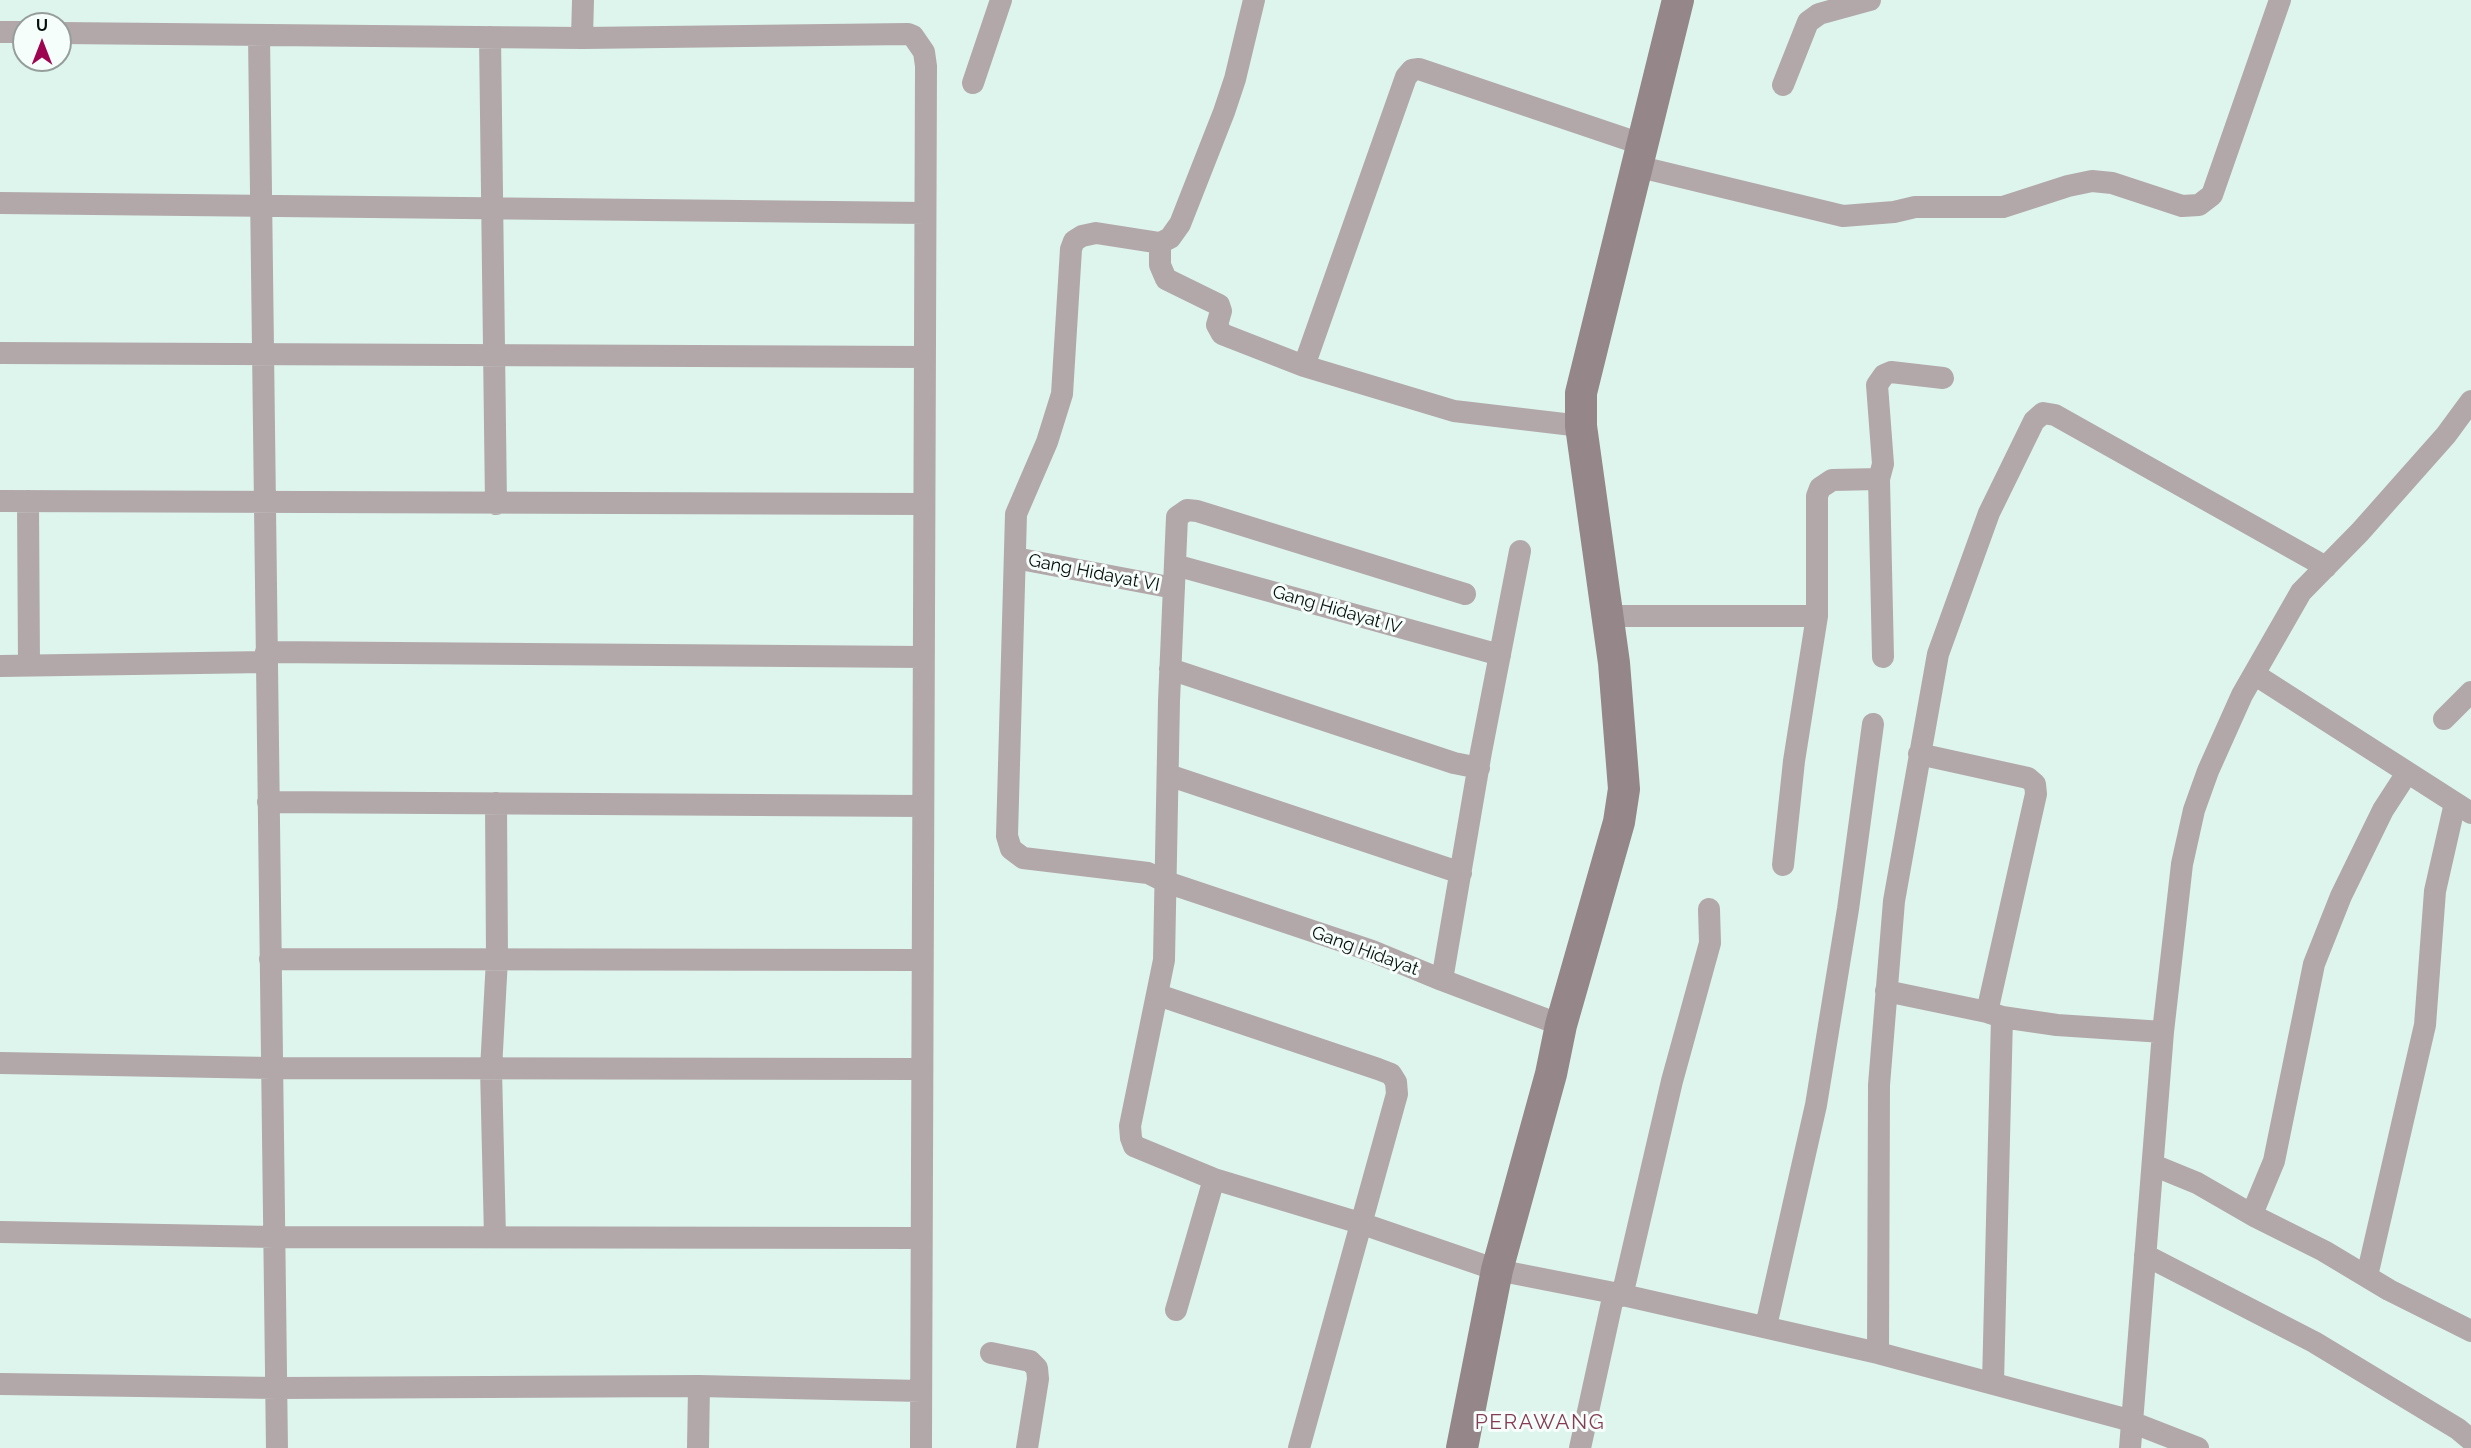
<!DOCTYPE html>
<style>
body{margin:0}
#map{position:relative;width:2471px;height:1448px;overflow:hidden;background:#def5ee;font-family:Raleway,sans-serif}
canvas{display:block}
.north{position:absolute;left:12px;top:12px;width:60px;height:60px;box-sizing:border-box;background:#f6fefc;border:2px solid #969e9c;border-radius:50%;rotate:0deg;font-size:16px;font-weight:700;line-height:24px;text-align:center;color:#070e0b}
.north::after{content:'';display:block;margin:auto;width:21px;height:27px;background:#9d0550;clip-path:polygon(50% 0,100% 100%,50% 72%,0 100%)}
</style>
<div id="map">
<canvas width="2471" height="1448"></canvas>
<div class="north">U</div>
</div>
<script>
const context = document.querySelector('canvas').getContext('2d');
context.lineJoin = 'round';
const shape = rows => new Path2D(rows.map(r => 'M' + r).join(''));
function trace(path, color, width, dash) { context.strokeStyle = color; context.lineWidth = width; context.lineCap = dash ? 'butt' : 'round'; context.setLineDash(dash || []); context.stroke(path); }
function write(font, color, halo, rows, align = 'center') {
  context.font = font + ' Raleway,sans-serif'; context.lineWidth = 6; context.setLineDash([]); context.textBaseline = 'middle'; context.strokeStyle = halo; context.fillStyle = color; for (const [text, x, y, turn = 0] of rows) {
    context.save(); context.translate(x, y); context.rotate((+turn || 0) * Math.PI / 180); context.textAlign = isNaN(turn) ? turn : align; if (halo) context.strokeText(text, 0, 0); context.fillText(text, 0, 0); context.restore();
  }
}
trace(shape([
 [583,0,582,38,908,34,913,36,924,52,926,66,921,1448],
 [1254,0,1235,79,1224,112,1180,224,1170,238,1160,243,1096,233,1082,236,1074,241,1071,249,1062,394,1047,442,1016,514,1007,836,1011,849,1023,858,1148,873,1166,882,1372,951,1442,980,1561,1025],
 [0,32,24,32],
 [60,33,582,38],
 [259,35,277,1448],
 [490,37,496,504],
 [973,83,1001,0],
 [1783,85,1808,22,1819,14,1870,0],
 [1636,166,1843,216,1894,212,1915,207,2003,207,2068,186,2092,181,2112,183,2182,206,2199,205,2212,195,2280,0],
 [0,203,925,213],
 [1160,243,1160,265,1166,279,1219,305,1221,311,1217,325,1222,334,1304,366],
 [0,353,925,357],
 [1581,426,1454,411,1304,366,1406,77,1412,70,1419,69,1641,144],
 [1879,479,1883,657],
 [0,501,924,504],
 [28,501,29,665],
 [1015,558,1174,588],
 [1175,565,1500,655],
 [1465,594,1197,511,1187,510,1177,517,1169,701,1164,960,1130,1126,1131,1138,1134,1146,1214,1179,1360,1223,1497,1270,1614,1293,1878,1353,2121,1418,2198,1448],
 [1607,616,1817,616,1817,496,1820,488,1832,480,1879,479,1883,464,1877,385,1884,375,1891,372,1943,378],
 [266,652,923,657],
 [0,666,266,662],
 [1170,669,1454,763,1479,768],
 [2254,674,2471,813],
 [2444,719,2471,692],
 [1919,754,2028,778,2035,784,2036,794,1987,1012],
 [1168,775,1461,873],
 [268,802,922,806],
 [1783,865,1794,761,1817,616],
 [270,959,921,960],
 [1442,980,1481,752,1520,551],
 [1886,991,1987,1012,2002,1017,2057,1025,2163,1032],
 [1158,995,1378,1069,1391,1074,1396,1082,1397,1094,1299,1448],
 [0,1063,271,1068,921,1069],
 [2153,1165,2197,1183,2256,1217,2324,1251,2389,1290,2471,1331],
 [2252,1214,2274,1161,2314,964,2341,896,2383,810,2407,773],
 [0,1232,274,1237,921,1238],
 [495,1237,491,1069,497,959,496,803],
 [2145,1255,2314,1342,2458,1429,2471,1440],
 [2367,1276,2425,1025,2435,891,2455,803],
 [1622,1296,1672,1081,1710,943,1709,909],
 [1176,1310,1214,1179],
 [1766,1326,1816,1105,1848,909,1873,724],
 [991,1353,1030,1361,1037,1368,1038,1379,1027,1448],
 [1878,1353,1879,1085,1894,901,1938,654,1989,513,2034,421,2043,413,2055,415,2326,567],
 [1993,1383,2002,1017],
 [0,1384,277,1388,699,1386,921,1391],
 [698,1448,699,1386],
 [1580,1448,1614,1293],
 [2130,1448,2163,1032,2182,864,2194,810,2208,771,2242,695,2301,592,2360,532,2446,435,2471,401]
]), '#b2a8aa', 22);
trace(shape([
 [1462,1448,1497,1270,1551,1074,1561,1025,1619,822,1624,789,1614,663,1581,426,1581,393,1678,0]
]), '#948689', 32);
write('18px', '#070e0b', '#f6fefc', [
 ["Gang Hidayat VI",1094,573,11],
 ["Gang Hidayat IV",1337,610,16],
 ["Gang Hidayat",1365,951,20]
]);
context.letterSpacing = '1.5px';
write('21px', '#843d54', '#f6fefc', [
 ["PERAWANG",1540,1423]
]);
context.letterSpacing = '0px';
</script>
